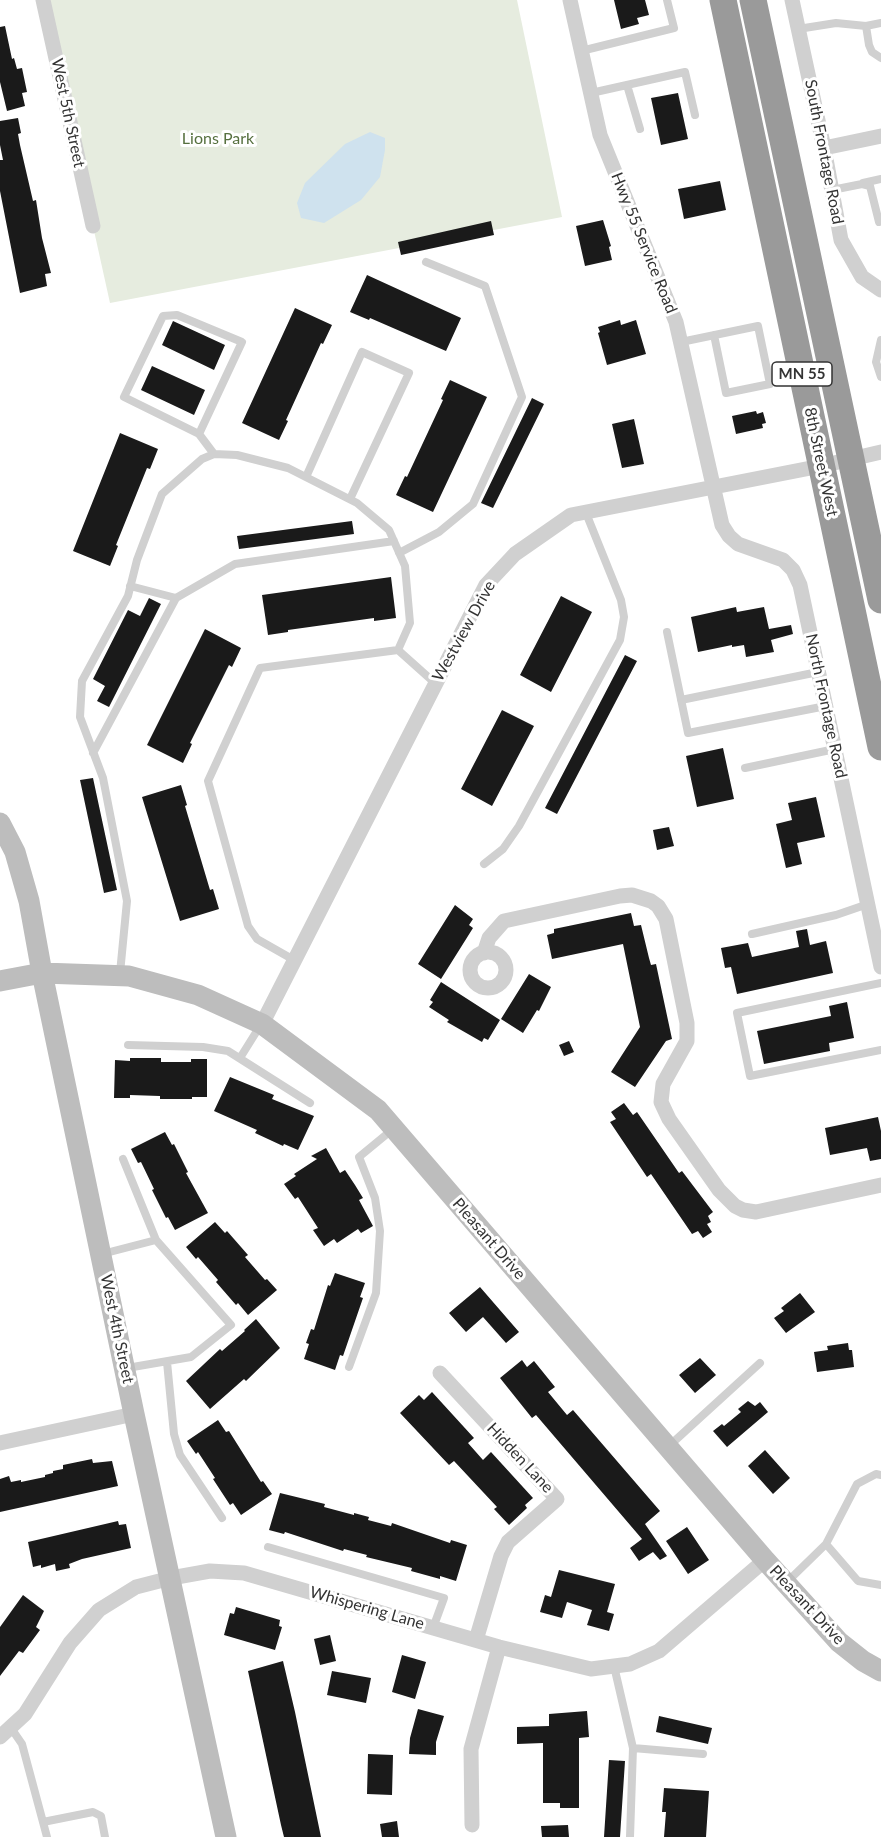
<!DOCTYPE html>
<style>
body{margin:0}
canvas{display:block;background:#fff}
</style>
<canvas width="881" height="1837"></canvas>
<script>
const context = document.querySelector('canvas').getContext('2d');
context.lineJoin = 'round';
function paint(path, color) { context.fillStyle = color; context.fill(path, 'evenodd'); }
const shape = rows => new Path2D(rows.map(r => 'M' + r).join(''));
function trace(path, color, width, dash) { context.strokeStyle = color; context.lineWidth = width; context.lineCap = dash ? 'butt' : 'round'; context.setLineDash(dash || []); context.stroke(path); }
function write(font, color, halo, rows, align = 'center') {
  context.font = font + ' Lato,sans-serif'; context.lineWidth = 6; context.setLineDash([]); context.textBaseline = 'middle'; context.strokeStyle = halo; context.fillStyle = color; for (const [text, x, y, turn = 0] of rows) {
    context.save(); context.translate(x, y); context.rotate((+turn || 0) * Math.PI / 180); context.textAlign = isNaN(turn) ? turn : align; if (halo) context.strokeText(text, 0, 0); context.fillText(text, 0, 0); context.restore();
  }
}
paint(shape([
 [43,0,517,0,562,217,110,303]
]), '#e6ecdf');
paint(shape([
 [370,132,385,138,385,150,380,177,361,200,324,223,301,218,297,203,305,183,345,144]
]), '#cfe2ee');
paint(shape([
 [614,0,645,0,649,15,637,18,639,24,621,29],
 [5,26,12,59,14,58,17,69,22,68,27,92,22,93,25,106,7,111,0,82,0,27],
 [678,93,688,139,661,145,651,98],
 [18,118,21,133,18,134,20,145,33,201,36,200,42,238,51,273,45,274,47,286,20,293,0,191,0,160,3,160,0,145,0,121],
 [720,181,726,210,684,219,678,189],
 [603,220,611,246,609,247,612,260,585,266,576,226],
 [491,221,494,235,401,255,398,242],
 [367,275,461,318,446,351,370,318,369,320,350,312],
 [295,308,332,325,323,344,321,343,286,420,288,421,279,440,242,423],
 [620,320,621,325,636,320,646,354,607,365,598,333,600,332,598,327],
 [173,321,225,345,214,370,162,345],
 [152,366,205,390,194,415,141,390],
 [450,380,487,397,433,512,396,495,405,476,407,477,443,400,441,399],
 [532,398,544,404,493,508,481,503],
 [756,411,757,414,763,412,766,423,762,424,763,428,736,434,732,416],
 [634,419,644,464,622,468,612,424],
 [120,433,158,449,150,469,147,468,116,545,118,546,110,566,73,551],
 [352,521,354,534,239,549,237,536],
 [391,577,396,618,374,621,374,618,288,630,288,632,268,635,262,595],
 [561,596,592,612,551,692,520,675],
 [149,598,161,604,109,707,97,701,105,686,93,679,128,610,140,616],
 [736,607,737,612,764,607,769,629,791,625,793,634,771,640,774,652,746,657,744,645,732,647,732,645,698,652,691,617],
 [205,629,241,648,232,667,229,665,190,743,192,744,183,763,147,745],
 [625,655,637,661,557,814,545,808],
 [502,710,534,726,492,806,461,789],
 [723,748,734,799,697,807,686,756],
 [93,778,117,890,104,893,80,780],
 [181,785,187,805,185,806,210,890,213,889,219,909,180,921,142,797],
 [816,797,825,837,797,843,802,864,786,868,776,824,792,820,788,803],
 [669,827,674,846,657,850,653,830],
 [455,905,473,919,469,925,473,928,441,979,418,964],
 [631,913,634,926,641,925,649,958,651,965,656,964,672,1039,666,1041,635,1087,611,1072,640,1027,623,944,552,959,547,935,554,933,554,929],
 [807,929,810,945,826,941,833,973,737,994,731,967,725,968,721,948,748,943,752,957,799,947,796,931],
 [529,974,551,987,539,1011,537,1010,523,1033,501,1019],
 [441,982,500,1020,488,1040,484,1038,482,1042,447,1022,449,1020,429,1007,433,1002,430,1000],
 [847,1002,854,1038,829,1043,830,1051,764,1064,757,1031,831,1016,829,1006],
 [569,1041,574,1052,564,1056,559,1045],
 [130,1058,161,1058,161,1062,191,1062,191,1059,207,1059,207,1097,192,1097,192,1099,160,1099,160,1096,130,1095,130,1098,114,1098,115,1060,130,1061],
 [230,1077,274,1095,272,1099,314,1116,298,1150,284,1144,283,1146,255,1133,257,1130,214,1111],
 [624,1103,633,1115,637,1112,679,1173,682,1171,713,1212,708,1216,711,1222,707,1224,712,1232,703,1238,698,1231,692,1234,651,1174,647,1177,610,1122,616,1119,611,1112],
 [878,1117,881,1131,881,1159,870,1161,867,1148,830,1155,825,1128],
 [165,1132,172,1145,174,1144,188,1172,186,1173,208,1213,175,1230,168,1217,166,1218,152,1190,154,1189,141,1162,138,1163,131,1149],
 [326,1148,340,1173,345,1170,355,1185,363,1198,359,1200,373,1226,361,1233,358,1229,337,1243,334,1239,324,1246,313,1230,318,1228,298,1197,295,1199,284,1184,296,1176,294,1174,317,1159,311,1156],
 [215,1222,225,1233,227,1231,248,1255,245,1257,265,1280,267,1279,277,1290,248,1315,238,1303,236,1305,216,1282,218,1280,198,1257,196,1259,186,1247],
 [335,1273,365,1283,360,1297,363,1298,343,1356,340,1355,335,1370,304,1359,309,1344,306,1343,311,1329,314,1330,328,1285,330,1286],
 [480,1287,519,1332,506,1343,483,1317,466,1332,449,1313],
 [800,1293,815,1312,786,1333,774,1318,784,1311,781,1308],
 [256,1319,280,1348,246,1381,244,1379,210,1409,186,1381,220,1349,222,1351,245,1331,244,1330],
 [848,1343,849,1350,852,1350,854,1367,817,1372,814,1352,828,1350,827,1346],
 [700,1358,716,1375,695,1393,679,1375],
 [522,1360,527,1367,534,1361,555,1387,548,1392,567,1415,573,1410,660,1511,645,1524,667,1556,660,1560,653,1552,639,1561,630,1548,642,1539,536,1415,532,1418,500,1378],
 [432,1392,474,1438,468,1443,483,1460,491,1452,533,1498,525,1505,527,1508,509,1525,494,1509,497,1507,454,1461,449,1465,400,1413,419,1395,424,1400],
 [748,1401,755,1406,760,1402,768,1412,727,1447,713,1431,722,1424,724,1426,741,1412,738,1409],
 [218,1420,226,1432,229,1431,261,1482,263,1481,272,1494,241,1515,233,1503,230,1505,213,1479,215,1478,198,1452,196,1454,187,1441],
 [765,1450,790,1478,773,1494,748,1466],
 [92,1459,93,1463,112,1461,118,1486,0,1512,0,1479,9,1476,11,1482,21,1480,21,1482,45,1477,45,1475,53,1473,53,1471,63,1469,63,1465],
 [280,1493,325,1504,324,1507,354,1515,354,1513,369,1517,368,1520,391,1526,392,1523,450,1543,451,1540,467,1545,456,1581,440,1576,440,1579,411,1571,412,1568,366,1557,367,1555,344,1549,343,1551,285,1532,284,1534,269,1530],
 [118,1521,119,1525,126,1524,131,1548,82,1559,69,1564,70,1568,56,1571,55,1564,41,1568,41,1565,33,1567,28,1542],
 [687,1527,709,1560,688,1574,666,1541],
 [559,1570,615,1584,607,1612,614,1614,609,1631,587,1625,592,1610,567,1602,562,1618,540,1612,545,1595,551,1597],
 [23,1595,44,1611,36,1627,40,1630,23,1653,19,1651,0,1676,0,1627],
 [236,1607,280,1620,279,1626,282,1627,275,1650,224,1635,230,1613,234,1614],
 [330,1635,336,1661,320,1665,314,1639],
 [402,1655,426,1662,415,1699,392,1692],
 [283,1661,295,1712,321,1837,284,1837,281,1825,248,1671],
 [332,1671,371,1678,366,1703,327,1695],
 [418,1709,444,1716,436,1742,436,1755,409,1754,410,1738],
 [587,1711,589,1737,579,1738,579,1808,560,1808,560,1803,543,1803,543,1743,517,1744,517,1727,549,1726,549,1714],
 [659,1716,712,1728,708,1744,656,1732],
 [368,1754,393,1755,392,1795,367,1794],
 [609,1760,625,1761,620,1837,604,1837],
 [664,1788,709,1791,706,1837,664,1837,666,1812,662,1812],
 [397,1821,399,1837,382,1837,380,1824],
 [568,1825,569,1837,542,1837,541,1826]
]), '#1a1a1a');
trace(shape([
 [866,26,881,23],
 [798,29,836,23,866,26,869,45,872,52,881,58],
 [581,51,674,28,667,0],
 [627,85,640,129],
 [591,93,685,72,695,115],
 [863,183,881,179],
 [832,190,862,184,870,186,879,222],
 [881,340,876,362,881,377],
 [681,342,758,326,770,384,726,393,714,335],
 [199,434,242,342,177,315,163,316,124,397,199,434,214,454],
 [306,477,362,352,409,373,350,499],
 [399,553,439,532,473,504,522,397,485,286,426,262],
 [176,598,235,564,394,541],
 [667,632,688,733,826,706],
 [681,700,818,672],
 [93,753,176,598,130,586],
 [745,768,835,749],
 [484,864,503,849,519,826,620,640,624,617,621,600,586,513],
 [752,934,836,915,868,904],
 [294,960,257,939,248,926,208,781,260,668,398,650],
 [120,973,127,901,103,778,80,717,82,681,128,596,137,560,162,494,202,459,214,454,237,455,288,468,357,503,389,530,405,566,410,623,398,650,436,684],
 [881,983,737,1013,750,1076,881,1050],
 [128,1045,203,1047,228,1051,310,1103],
 [240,1058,260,1026],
 [123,1159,156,1240,231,1325,191,1357,127,1368],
 [102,1254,156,1240],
 [167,1362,174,1434,180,1455,222,1518],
 [349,1367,376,1293,380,1231,375,1198,359,1157,393,1129],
 [669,1446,760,1363],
 [826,1544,858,1581,881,1585],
 [268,1547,444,1598,433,1628],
 [787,1582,826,1544,857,1484,876,1474,881,1475],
 [614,1666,633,1748,630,1837],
 [11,1728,22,1744,47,1837],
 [633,1748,703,1754],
 [43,1822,93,1812,101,1816,105,1837]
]), '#d0d0d0', 8);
trace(shape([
 [43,0,93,226],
 [570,0,600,135,676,322,722,525,729,536,738,544,783,560,793,570,800,585,881,967],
 [792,0,824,148,841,240,862,277,881,290],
 [824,148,881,136],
 '470 970a18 18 0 1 1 36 0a18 18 0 1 1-36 0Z',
 [484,953,489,938,504,921,620,896,632,895,651,901,658,906,666,919,687,1023,687,1041,663,1084,661,1102,669,1119,719,1190,735,1206,743,1210,756,1212,881,1185],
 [262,1024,486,585,515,554,571,515,821,466,881,452],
 [440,1373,557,1499,508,1542,501,1556,476,1640],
 [0,1443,134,1414],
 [0,1737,25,1714,70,1643,99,1610,136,1587,171,1578,210,1571,244,1573,499,1647,591,1669,630,1664,659,1651,765,1560],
 [472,1825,471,1749,499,1647]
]), '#d0d0d0', 15);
trace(shape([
 [0,823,15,852,29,901,42,973,134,1414,226,1837],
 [0,981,42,973,129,976,198,995,262,1024,378,1110,765,1560,839,1642,863,1661,881,1671]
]), '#bdbdbd', 21);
trace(shape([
 [723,0,881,747],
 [753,0,881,600]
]), '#9a9a9a', 27);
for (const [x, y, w] of [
 [802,374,60]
]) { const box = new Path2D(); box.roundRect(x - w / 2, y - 12, w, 24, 4.5); context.fillStyle = '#fff'; context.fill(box); trace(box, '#333', 1.5); }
write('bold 15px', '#333', null, [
 ["MN 55",802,374]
]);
write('16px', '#333', '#fff', [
 ["West 5th Street",68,113,78],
 ["South Frontage Road",824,152,79],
 ["Hwy 55 Service Road",644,243,68],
 ["8th Street West",821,462,78],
 ["Westview Drive",464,631,-61],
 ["North Frontage Road",826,706,78],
 ["Pleasant Drive",489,1239,49],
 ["West 4th Street",117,1329,78],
 ["Hidden Lane",520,1458,47],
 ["Pleasant Drive",807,1605,47],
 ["Whispering Lane",367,1608,16]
]);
write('16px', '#56703f', '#fff', [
 ["Lions Park",218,139]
]);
</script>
